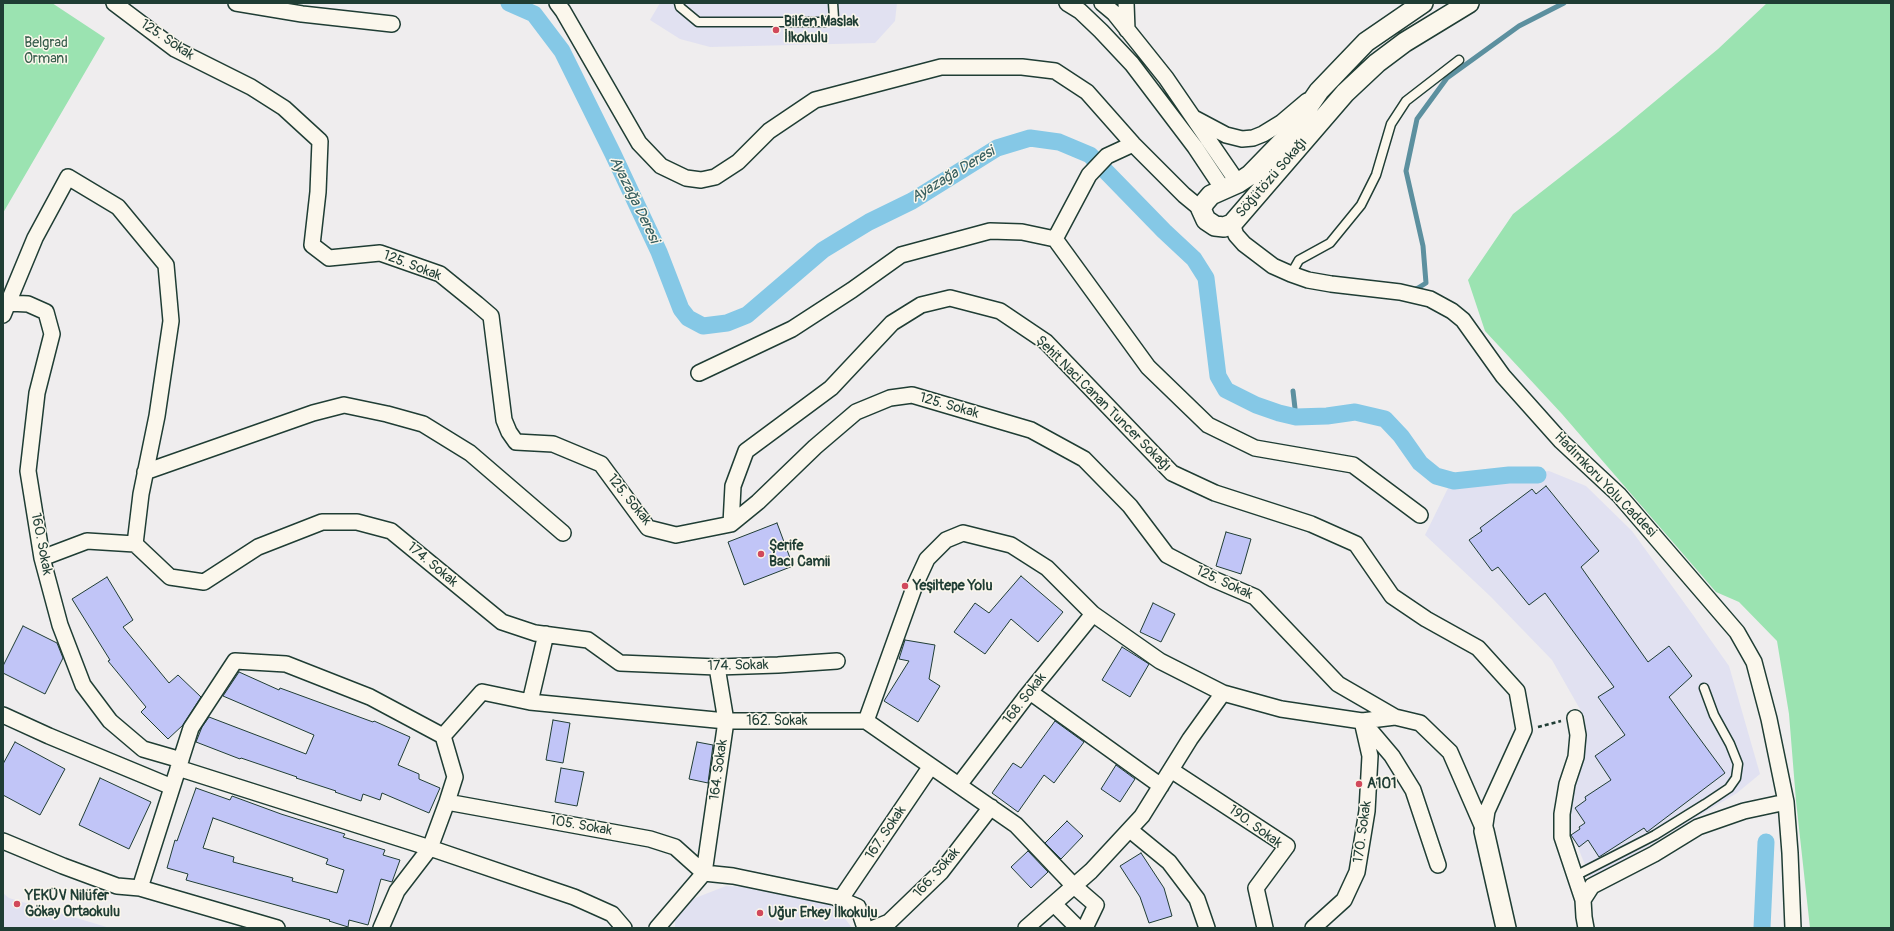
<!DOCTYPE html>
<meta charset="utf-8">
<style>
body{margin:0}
#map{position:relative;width:1894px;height:931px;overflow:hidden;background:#efedee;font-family:Pangolin,sans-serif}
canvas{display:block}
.frame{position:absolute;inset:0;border:4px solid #1f3d34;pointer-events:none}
</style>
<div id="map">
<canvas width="1894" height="931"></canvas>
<div class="frame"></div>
</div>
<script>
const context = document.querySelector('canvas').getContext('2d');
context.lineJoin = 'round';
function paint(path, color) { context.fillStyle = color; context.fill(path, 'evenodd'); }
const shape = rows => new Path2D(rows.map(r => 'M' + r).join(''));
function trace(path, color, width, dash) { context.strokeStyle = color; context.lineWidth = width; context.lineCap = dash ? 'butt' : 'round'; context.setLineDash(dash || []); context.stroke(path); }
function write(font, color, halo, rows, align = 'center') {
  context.font = font + ' Pangolin,sans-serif'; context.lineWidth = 3; context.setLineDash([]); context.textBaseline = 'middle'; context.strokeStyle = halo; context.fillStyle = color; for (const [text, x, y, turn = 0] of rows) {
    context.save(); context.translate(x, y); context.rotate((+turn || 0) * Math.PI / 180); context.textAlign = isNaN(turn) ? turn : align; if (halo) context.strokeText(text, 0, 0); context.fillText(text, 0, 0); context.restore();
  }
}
paint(shape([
 [660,3,897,3,895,21,875,43,710,47,680,39,650,20],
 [1549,471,1586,486,1632,531,1693,615,1729,666,1760,774,1737,793,1591,880,1569,825,1571,791,1582,759,1585,718,1552,660,1490,596,1425,535,1450,484],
 [726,886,779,889,835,905,852,928,675,928,675,920,685,902],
 [3,893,9,898,110,928,3,928]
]), '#e1e1f1');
paint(shape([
 [3,3,52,3,105,38,3,213],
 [1767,3,1891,3,1891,928,1810,928,1796,801,1789,714,1777,641,1739,602,1716,592,1562,414,1485,331,1468,280,1513,214,1618,132,1718,49]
]), '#9be3b1');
trace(shape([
 [1413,290,1418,288,1426,283,1423,246,1406,171,1417,119,1447,78,1519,26,1564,3],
 [1293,391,1296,417]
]), '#5c909f', 5);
trace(shape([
 [509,3,534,14,562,51,613,154,659,252,681,309,688,318,703,326,727,323,747,315,823,250,869,222,912,201,997,148,1030,138,1059,142,1090,155,1164,231,1194,259,1206,278,1218,376,1226,390,1256,405,1279,413,1296,417,1327,416,1355,412,1385,419,1401,436,1420,463,1436,476,1454,481,1509,475,1538,475],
 [1762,928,1766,842]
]), '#85c8e6', 17);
const building = shape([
 [1546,486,1599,551,1581,567,1648,662,1669,646,1692,676,1669,697,1725,773,1647,832,1644,828,1599,857,1588,840,1579,847,1571,835,1580,829,1579,827,1585,823,1575,808,1586,800,1585,797,1611,780,1595,756,1625,735,1598,697,1614,687,1545,593,1529,605,1498,567,1492,571,1469,540,1482,531,1480,528,1532,489,1536,494,1546,486],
 [777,523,793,566,744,585,728,542,777,523],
 [1226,532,1251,539,1241,574,1216,566,1226,532],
 [1021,576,1063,612,1038,642,1011,619,985,654,954,632,975,603,989,613,1021,576],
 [107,577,133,620,123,627,169,683,178,675,201,697,183,725,168,739,141,712,146,707,108,661,110,660,72,599,107,577],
 [1153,603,1175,614,1161,642,1140,632,1153,603],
 [23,626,57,643,63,658,45,694,3,673,3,666,23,626],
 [905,640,935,645,929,679,940,686,918,722,884,701,909,661,899,659,905,640],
 [1122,647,1149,664,1130,697,1102,680,1122,647],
 [239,672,279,690,280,688,373,722,374,721,410,737,398,765,419,774,419,779,440,788,429,813,382,793,380,800,363,794,361,801,335,792,336,791,296,778,297,777,241,758,240,759,196,742,202,727,209,717,306,754,314,735,223,696,239,672],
 [553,720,570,723,563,763,546,760,553,720],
 [1055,721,1084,742,1054,783,1044,775,1018,812,992,793,1013,763,1021,768,1055,721],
 [15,742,65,769,40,815,3,795,3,764,15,742],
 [697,742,713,745,708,783,689,779,697,742],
 [1116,765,1135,779,1120,802,1101,789,1116,765],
 [561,768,584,772,577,806,555,802,561,768],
 [100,778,151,802,129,849,79,825,100,778],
 [196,788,230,800,232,796,281,814,345,834,343,837,385,850,383,855,400,860,392,882,381,879,368,925,349,920,348,927,329,921,330,920,186,880,188,874,167,868,175,840,177,841,196,788],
 [213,818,328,859,326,864,344,870,337,893,292,881,293,878,233,862,234,857,203,848,213,818],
 [1067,821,1083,836,1061,859,1045,843,1067,821],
 [1028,851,1048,872,1031,888,1011,867,1028,851],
 [1141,853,1164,888,1172,916,1149,923,1140,897,1120,866,1141,853]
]);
paint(building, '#c1c5f7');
trace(building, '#1f3d34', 1);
const service = shape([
 [679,3,680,7,698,22,825,22,834,18,833,3],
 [1291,274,1299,260,1330,243,1361,205,1376,175,1391,124,1406,101,1459,60],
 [1575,876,1655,835,1705,804,1729,788,1736,778,1738,764,1730,744,1714,715,1704,688]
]);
const minor = shape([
 [114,3,175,49,251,87,284,108,320,141,318,192,312,245,329,258,380,253,440,274,477,304,491,316,504,420,509,432,516,442,553,444,601,464,648,528,676,535,731,524,758,502,815,447,856,412,890,398,912,395,1031,430,1084,459,1130,506,1167,555,1213,579,1255,597,1338,684,1395,717],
 [236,3,302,14,392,24],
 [557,3,563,11,639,143,661,166,686,178,701,180,715,177,738,162,769,131,815,100,941,67,1022,67,1055,71,1087,92,1133,144,1184,195,1201,209],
 [1067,3,1080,11,1101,31,1132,64,1195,147,1223,189],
 [1102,3,1114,13,1166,78,1238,183],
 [1126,3,1127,30],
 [1194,118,1226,135,1242,139,1253,138,1263,134,1281,123,1307,101],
 [1232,224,1236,235,1244,244,1273,266,1291,274,1308,280,1331,284,1400,292,1430,299,1452,311,1463,320,1503,376,1561,441,1619,495,1737,632,1754,662,1769,719,1786,802,1790,853,1793,928],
 [1055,239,1148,367,1208,425,1255,448,1353,465,1420,515],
 [1055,239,1089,175,1107,156,1133,144],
 [8,303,28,304,46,312,52,334,37,393,28,471,42,558,60,625,83,685,110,721,143,749,181,760],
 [3,315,35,238,68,177,118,207,166,265,171,321,157,416,141,494,135,544],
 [699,373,792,329,852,290,901,255,990,231,1022,232,1055,239],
 [145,472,313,413,344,405,387,414,423,424,470,453,563,533],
 [731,524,733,486,746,451,831,388,892,323,921,305,950,298,1000,311,1046,342,1172,473,1215,493,1311,524,1356,544,1392,596,1426,619,1478,648,1517,691,1524,730,1487,811,1484,831],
 [42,558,87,541,135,544,170,577,204,582,258,547,322,522,357,522,391,531,502,622,535,633,588,640,620,663,717,667,778,665,837,661],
 [1030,692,1161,786],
 [530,702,546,634],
 [3,715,49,736,172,787],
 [1575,718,1578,735,1576,757,1567,784,1562,814,1562,837,1583,900],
 [866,721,915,585,927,559,946,540,963,533,1011,545,1047,568,1093,614,1160,661,1223,693,1281,709,1362,721,1395,717,1420,723,1450,752,1484,830],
 [1364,723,1392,756,1413,790,1438,865],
 [443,736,482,692,530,702,726,721,866,721,1016,825,1074,886,1096,905,1085,928],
 [178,768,430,848,574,897,612,914,624,928],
 [1171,770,1287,846,1256,888,1265,928],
 [959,785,1025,698,1093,614],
 [447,802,650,839,675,847,704,873],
 [1130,830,1169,862,1197,899,1207,928],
 [3,841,63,866,117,886,140,888,277,928],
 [704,873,726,721,717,667],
 [140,888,191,728,235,661,286,664,370,697,443,736,455,777,447,802,430,848,397,891,381,928],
 [840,900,931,766],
 [1054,904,1078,928],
 [657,928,704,873,733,876,834,897,858,907,865,928],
 [874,928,889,922,941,872,991,807],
 [1026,928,1091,871,1142,816,1190,739,1223,693],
 [1313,928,1344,900,1357,872,1367,811,1370,756,1362,721],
 [1586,928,1584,917,1583,900,1592,886,1654,854,1698,827,1744,811,1786,802]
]);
const tertiary = shape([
 [1423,3,1366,42,1319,91,1288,136,1250,175,1238,183,1211,195,1205,202,1201,209,1206,220,1215,226,1224,227,1232,224,1345,93,1377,63,1405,42,1469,3],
 [1484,831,1506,928]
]);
trace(service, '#1f3d34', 11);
trace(minor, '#1f3d34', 18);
trace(tertiary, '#1f3d34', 22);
trace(shape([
 [1538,727,1561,721]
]), '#1f3d34', 2.5, [4, 3]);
trace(service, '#fbf7ec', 8);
trace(minor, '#fbf7ec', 15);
trace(tertiary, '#fbf7ec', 19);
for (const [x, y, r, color] of [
 [776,30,4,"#d1495b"],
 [761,554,4,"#d1495b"],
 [905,586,4,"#d1495b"],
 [1359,784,4,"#d1495b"],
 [17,904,4,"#d1495b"],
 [760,913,4,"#d1495b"]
]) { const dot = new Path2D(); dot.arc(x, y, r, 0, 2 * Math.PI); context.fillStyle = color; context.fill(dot); trace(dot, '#fbf7ec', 1.5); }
write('bold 14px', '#1f3d34', '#fbf7ec', [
 ["Bilfen Maslak",784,22],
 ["İlkokulu",784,38],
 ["Şerife",769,546],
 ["Bacı Camii",769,562],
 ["Yeşiltepe Yolu",913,586],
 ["A101",1367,784],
 ["YEKÜV Nilüfer",25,896],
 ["Gökay Ortaokulu",25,912],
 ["Uğur Erkey İlkokulu",768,913]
], 'left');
write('14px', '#1f3d34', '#fbf7ec', [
 ["125. Sokak",167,40,34],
 ["Söğütözü Sokağı",1272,178,-49],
 ["125. Sokak",412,266,21],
 ["Şehit Naci Canan Tuncer Sokağı",1103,404,45],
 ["125. Sokak",949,406,16],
 ["Hadımkoru Yolu Caddesi",1605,485,46],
 ["125. Sokak",629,500,51],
 ["160. Sokak",41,544,79],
 ["174. Sokak",432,565,40],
 ["125. Sokak",1224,583,25],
 ["174. Sokak",738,666,-1],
 ["168. Sokak",1025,699,-52],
 ["162. Sokak",777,721],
 ["164. Sokak",719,770,-82],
 ["105. Sokak",581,826,10],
 ["190. Sokak",1255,827,36],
 ["170. Sokak",1363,832,-82],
 ["167. Sokak",886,833,-56],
 ["166. Sokak",937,873,-48]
]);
write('14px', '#385e4d', '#fbf7ec', [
 ["Belgrad",46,43],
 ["Ormanı",46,59]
]);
write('italic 15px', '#386060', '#fbf7ec', [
 ["Ayazağa Deresi",953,175,-31],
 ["Ayazağa Deresi",634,200,64]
]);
</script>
